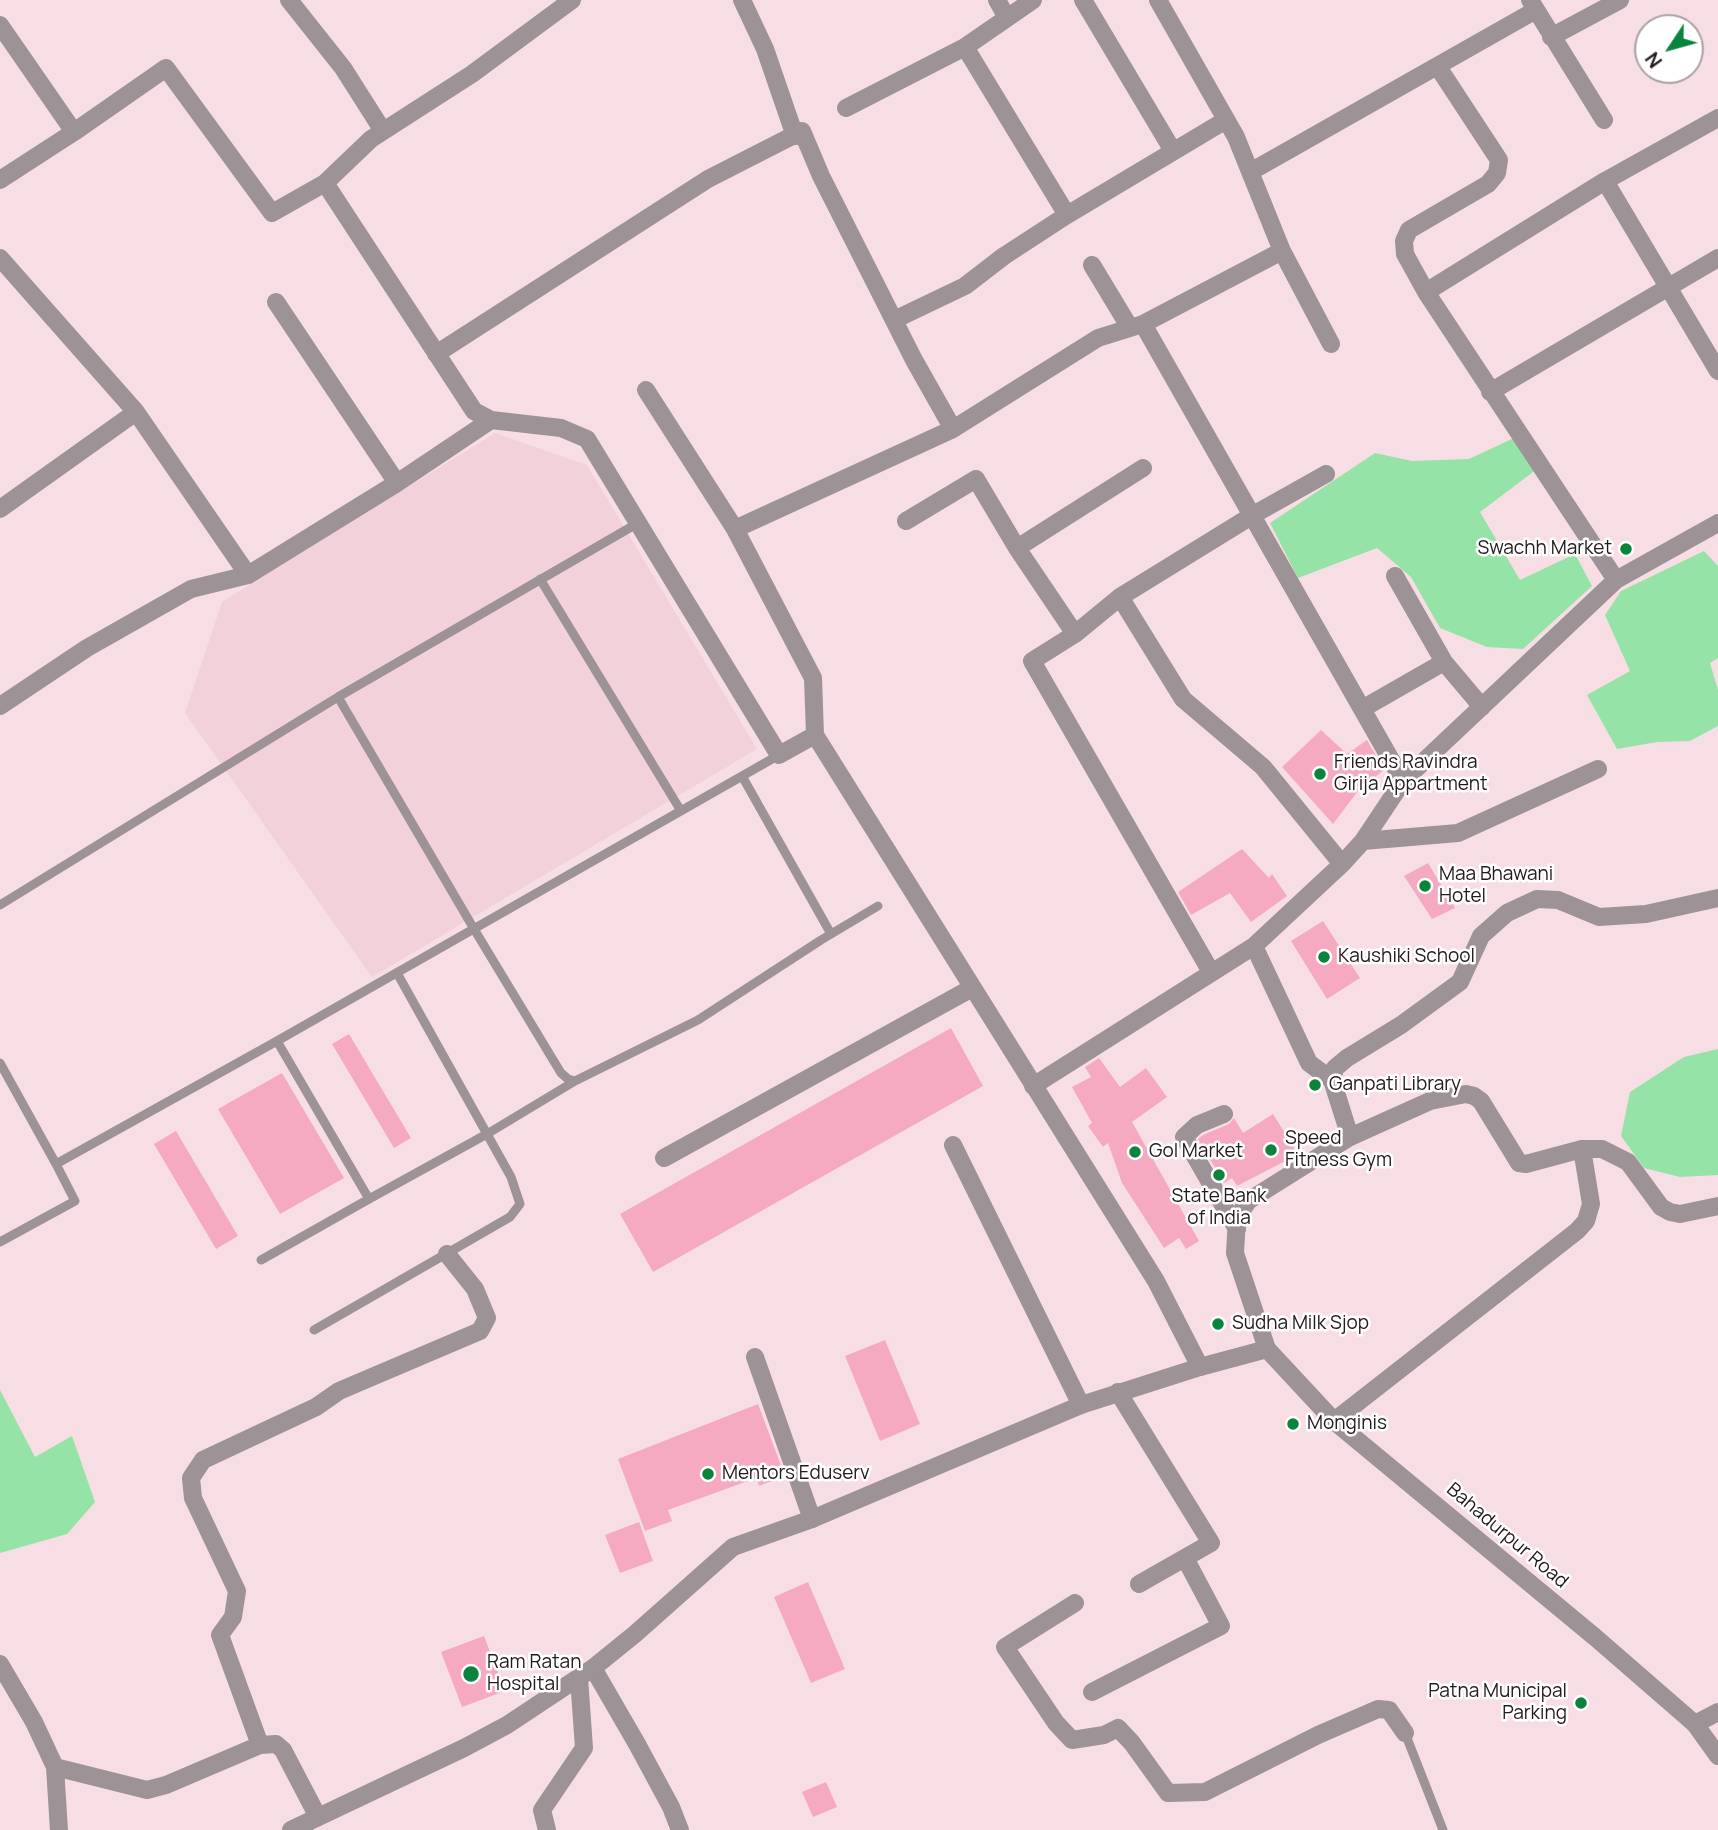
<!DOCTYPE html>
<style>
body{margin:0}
#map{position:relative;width:1718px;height:1830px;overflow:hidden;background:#f7dee5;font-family:Manrope,sans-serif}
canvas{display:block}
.north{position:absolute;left:1634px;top:14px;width:70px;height:70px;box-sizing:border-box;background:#fff;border:2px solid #a7a3a5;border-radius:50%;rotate:234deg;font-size:19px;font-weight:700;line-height:28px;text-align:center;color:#231a1d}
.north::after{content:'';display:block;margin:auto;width:24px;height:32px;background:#0a833c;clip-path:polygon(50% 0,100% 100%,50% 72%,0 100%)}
</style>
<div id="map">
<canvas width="1718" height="1830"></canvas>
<div class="north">N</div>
</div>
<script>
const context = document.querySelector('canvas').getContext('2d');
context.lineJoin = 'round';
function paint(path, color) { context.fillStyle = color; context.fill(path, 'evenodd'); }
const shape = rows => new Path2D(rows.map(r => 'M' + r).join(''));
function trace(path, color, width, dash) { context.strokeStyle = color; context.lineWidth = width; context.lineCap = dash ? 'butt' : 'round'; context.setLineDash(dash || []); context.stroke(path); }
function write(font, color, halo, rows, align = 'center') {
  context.font = font + ' Manrope,sans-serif'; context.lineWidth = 5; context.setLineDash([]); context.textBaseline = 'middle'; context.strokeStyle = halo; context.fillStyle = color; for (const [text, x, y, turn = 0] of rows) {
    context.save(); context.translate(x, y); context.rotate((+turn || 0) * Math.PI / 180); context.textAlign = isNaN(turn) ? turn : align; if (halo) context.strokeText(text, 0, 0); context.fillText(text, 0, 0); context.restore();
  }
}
paint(shape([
 [495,433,587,465,757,749,372,977,185,713,222,602]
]), '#f2d1da');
paint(shape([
 [1516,437,1537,469,1480,512,1520,580,1575,554,1592,586,1523,649,1487,647,1440,628,1411,577,1377,548,1298,578,1270,523,1375,453,1412,461,1469,459],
 [1704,551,1718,566,1718,658,1710,663,1718,690,1718,726,1690,741,1657,742,1617,749,1587,695,1630,671,1605,615,1621,591],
 [1718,1049,1718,1175,1680,1177,1644,1168,1621,1136,1630,1092,1684,1057],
 [0,1390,35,1457,72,1436,95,1502,67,1534,0,1553]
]), '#95e3a6');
paint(shape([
 [1321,730,1347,754,1367,740,1384,770,1375,777,1380,782,1367,790,1364,783,1333,824,1282,767],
 [1242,849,1269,878,1272,874,1287,896,1251,922,1230,893,1191,915,1178,892],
 [1428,863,1455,908,1432,919,1404,876],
 [1323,921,1360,978,1327,999,1291,941],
 [951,1028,983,1086,653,1272,620,1214],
 [349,1034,411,1138,394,1148,332,1044],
 [1099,1058,1120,1087,1146,1068,1167,1097,1132,1122,1199,1241,1186,1249,1179,1238,1164,1248,1122,1183,1108,1143,1103,1147,1088,1126,1092,1123,1072,1087,1091,1077,1085,1067],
 [282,1073,344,1178,280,1214,218,1109],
 [1273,1114,1287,1136,1289,1136,1297,1155,1237,1186,1232,1178,1224,1183,1198,1139,1203,1135,1229,1124,1234,1118,1243,1133],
 [176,1131,238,1236,216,1249,154,1144],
 [885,1340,920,1424,880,1441,845,1356],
 [758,1404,785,1476,759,1486,756,1478,668,1510,672,1521,645,1531,618,1459],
 [639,1522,653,1561,620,1573,605,1535],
 [808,1582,845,1669,811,1683,774,1597],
 [484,1636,505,1691,462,1707,441,1652],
 [826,1782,837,1807,813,1817,802,1792]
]), '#f5aac1');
trace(shape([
 [540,579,681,811],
 [338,697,638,523],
 [742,776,831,934],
 [0,905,338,697,474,929,561,1073,568,1079,575,1081,698,1020,821,940,878,906],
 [0,1063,56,1164],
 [369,1199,487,1134,575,1081],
 [0,1242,75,1201,56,1164,277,1041,779,755],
 [261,1260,369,1199,277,1041],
 [314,1330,510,1217,520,1204,511,1177,397,973],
 [1405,1733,1443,1830]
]), '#9d9295', 9);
trace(shape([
 [289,0,343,68,383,131],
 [742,0,765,49,795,136],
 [997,0,1007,18],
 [1083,0,1173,151],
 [1158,0,1236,137,1282,251],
 [1530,0,1604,120],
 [0,25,74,132,166,68,272,213,325,183],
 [1551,37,1620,0],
 [965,47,1067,215],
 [846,108,965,47,1033,0],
 [1250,172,1536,10],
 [0,180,74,132],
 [1605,181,1718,371],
 [0,258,136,412,248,575],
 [1092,265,1130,328],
 [1426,292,1405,254,1404,241,1409,230,1488,184,1497,173,1499,160,1438,67],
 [276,302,397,483],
 [894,320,965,286,1004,256,1067,215,1226,120],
 [1143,324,1282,251,1331,344],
 [436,354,708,179,802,131,821,176,914,360,953,429,1098,338,1143,324,1403,781],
 [646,390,735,529],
 [1490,392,1718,258],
 [491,420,474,411,325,183,371,139,472,74,572,0],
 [953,429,735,529,813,678,815,735,1156,1281,1200,1367],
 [0,509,136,412],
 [906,521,976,479,1017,548,1075,634],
 [1017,548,1143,468],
 [1395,576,1444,662,1482,707],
 [1616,580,1426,292,1605,181,1718,118],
 [1120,597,1183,699,1263,767,1342,864],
 [0,706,87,648,191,589,248,575,397,483,491,420,561,428,587,439,779,755,815,735],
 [1362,709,1444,662],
 [1363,841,1458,833,1598,769],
 [1254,946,1309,1063,1332,1080],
 [1211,972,1032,661,1075,634,1120,597,1253,515,1326,474],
 [1033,1086,1254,946,1342,864,1363,841,1403,781,1616,580,1718,523],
 [1224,1114,1197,1125,1184,1137,1237,1229],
 [1350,1137,1332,1080,1335,1068,1347,1058,1401,1025,1460,982,1481,936,1507,913,1537,899,1558,900,1599,917,1646,914,1718,898],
 [953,1145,1081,1405],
 [664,1158,972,988],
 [1267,1349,1235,1253,1237,1218,1248,1201,1350,1137,1430,1101,1466,1094,1474,1096,1481,1101,1519,1163,1526,1164,1582,1149,1602,1149,1628,1162,1661,1207,1670,1212,1680,1214,1718,1206],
 [755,1357,812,1519],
 [1118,1392,1211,1543,1139,1584],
 [1334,1421,1577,1231,1586,1221,1591,1204,1582,1149],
 [1075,1603,1005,1647,1056,1723,1072,1740,1104,1735,1118,1728,1132,1743,1168,1793,1205,1792,1318,1735,1378,1709,1389,1710,1405,1733],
 [0,1664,34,1722,55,1767,59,1830],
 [593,1668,637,1744,671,1807,680,1830],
 [1092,1692,1221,1626,1185,1558],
 [1695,1724,1718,1712],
 [260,1745,220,1635,233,1617,237,1591,193,1498,191,1478,203,1460,316,1407,339,1391,480,1331,487,1318,475,1289,447,1254],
 [55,1767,147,1790,166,1785,260,1745,276,1744,283,1750,318,1817],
 [547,1830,542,1810,584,1748,579,1678]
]), '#9d9295', 18);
trace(shape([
 [291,1830,464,1748,507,1725,593,1668,635,1634,733,1547,812,1519,1081,1405,1200,1367,1267,1349,1334,1421,1596,1638,1695,1724,1718,1756]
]), '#9d9295', 18);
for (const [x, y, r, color] of [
 [1626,549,7,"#0a833c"],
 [1320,774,7,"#0a833c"],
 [1425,886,7,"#0a833c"],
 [1324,957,7,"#0a833c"],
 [1315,1085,7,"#0a833c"],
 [1271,1150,7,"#0a833c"],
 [1135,1152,7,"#0a833c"],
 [1219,1175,7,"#0a833c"],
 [1218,1324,7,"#0a833c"],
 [1293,1424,7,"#0a833c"],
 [708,1474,7,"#0a833c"],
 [471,1674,9,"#0a833c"],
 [1581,1703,7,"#0a833c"]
]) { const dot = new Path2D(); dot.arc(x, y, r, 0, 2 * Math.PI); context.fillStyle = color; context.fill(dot); trace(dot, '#fff', 2.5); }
write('19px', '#231a1d', '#fff', [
 ["Swachh Market",1612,549,"right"],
 ["Friends Ravindra",1334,763],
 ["Girija Appartment",1334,785],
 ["Maa Bhawani",1439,875],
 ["Hotel",1439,897],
 ["Kaushiki School",1338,957],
 ["Ganpati Library",1329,1085],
 ["Speed",1285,1139],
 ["Fitness Gym",1285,1161],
 ["Gol Market",1149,1152],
 ["State Bank",1219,1197,"center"],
 ["of India",1219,1219,"center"],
 ["Sudha Milk Sjop",1232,1324],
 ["Monginis",1307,1424],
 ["Mentors Eduserv",722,1474],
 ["Ram Ratan",487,1663],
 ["Hospital",487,1685],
 ["Patna Municipal",1567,1692,"right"],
 ["Parking",1567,1714,"right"]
], 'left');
write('19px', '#231a1d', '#fff', [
 ["Bahadurpur Road",1507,1536,40]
]);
</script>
